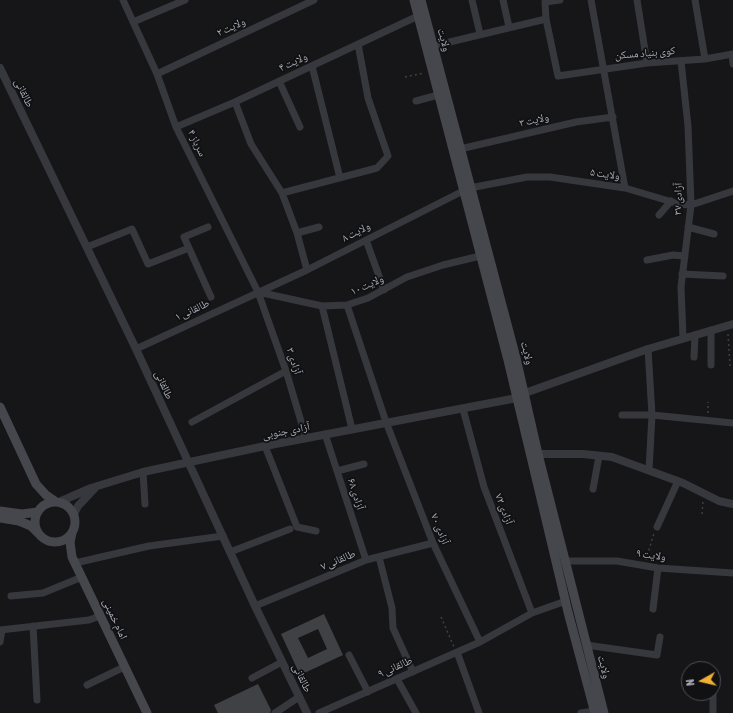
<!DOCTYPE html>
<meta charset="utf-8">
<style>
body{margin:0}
#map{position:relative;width:733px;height:713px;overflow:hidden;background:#161618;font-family:"Asap Condensed",sans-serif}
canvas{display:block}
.north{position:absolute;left:681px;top:661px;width:40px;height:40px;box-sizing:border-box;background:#111113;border:1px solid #4d4f55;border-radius:50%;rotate:262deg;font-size:11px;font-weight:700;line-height:16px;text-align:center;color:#a8adb8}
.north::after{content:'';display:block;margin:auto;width:14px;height:18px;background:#f2b134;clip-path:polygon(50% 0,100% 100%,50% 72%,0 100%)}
</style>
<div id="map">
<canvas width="733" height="713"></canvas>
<div class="north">N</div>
</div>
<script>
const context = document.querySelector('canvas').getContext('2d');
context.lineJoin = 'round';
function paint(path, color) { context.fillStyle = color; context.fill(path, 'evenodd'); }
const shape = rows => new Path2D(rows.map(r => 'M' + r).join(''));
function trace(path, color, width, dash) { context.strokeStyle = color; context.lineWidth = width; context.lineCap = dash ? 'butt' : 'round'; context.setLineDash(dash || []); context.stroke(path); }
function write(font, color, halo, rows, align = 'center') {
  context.font = font + ' "Asap Condensed","Noto Naskh Arabic",sans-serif'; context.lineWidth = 3.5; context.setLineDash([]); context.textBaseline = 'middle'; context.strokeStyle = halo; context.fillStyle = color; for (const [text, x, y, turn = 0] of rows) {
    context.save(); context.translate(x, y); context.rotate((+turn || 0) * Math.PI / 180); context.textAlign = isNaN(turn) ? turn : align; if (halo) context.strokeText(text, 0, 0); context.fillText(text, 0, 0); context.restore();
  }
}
paint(shape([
 [324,614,343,655,300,675,281,634],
 [318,629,327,649,308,658,298,638],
 [258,684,271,710,270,713,218,713,214,705]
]), '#404145');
trace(shape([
 [405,77,424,73],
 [728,334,730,366],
 [708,413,708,402],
 [702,514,703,501],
 [646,560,654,533],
 [441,617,454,647]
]), '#3d3f44', 1.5, [2, 3]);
trace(shape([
 [123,0,157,74,176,127,258,292,286,371,306,438],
 [472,0,480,34],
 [503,0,509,27],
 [560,0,545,2,546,19,558,76,647,63,705,59,733,54],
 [591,0,625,188],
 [637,0,647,63],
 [695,0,705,59],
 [133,22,185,0],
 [433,46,546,19],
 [732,54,733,64],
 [681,61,688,126,691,205,681,287,683,338],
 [312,66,340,178],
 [157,74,314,0],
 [279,81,300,127],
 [416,101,438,95],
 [235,102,251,144,282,193,297,233,307,270],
 [176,127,235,102,418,16],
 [460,149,576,122,613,117],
 [470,188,527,177,550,177,625,188,679,204,691,205,733,191],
 [282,193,377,168,388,156,368,98,358,44],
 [659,215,671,201],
 [208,227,184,237,211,297],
 [688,227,714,234],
 [297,233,319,227],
 [366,240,384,290],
 [87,247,132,229,148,264,189,248],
 [647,260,673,255,685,256],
 [682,274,723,276],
 [258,292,322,306,347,305,368,298,407,277,443,265,480,256],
 [347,305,386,422,433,543,480,642],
 [322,306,352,429],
 [136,349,307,270,463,191],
 [648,349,652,415,649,470],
 [694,357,695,335],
 [711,365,711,330],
 [463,409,484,487,532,613],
 [622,415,652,415,733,423],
 [192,422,286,371],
 [325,434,366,560],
 [265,446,297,527,316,531],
 [337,471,364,464],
 [143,472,145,504],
 [593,489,599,456],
 [657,527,678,481],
 [230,552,290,529],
 [379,557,392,608,393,628,413,672],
 [565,561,617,561,658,568,733,573],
 [75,563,149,546,223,536],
 [11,596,43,593,82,577],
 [255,606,366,560,433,543],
 [653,609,658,568],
 [33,626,37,700],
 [0,630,89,620,100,616],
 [0,642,2,630],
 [586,645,657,655,660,637],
 [457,652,479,713],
 [349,655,368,692],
 [252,678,282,662],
 [397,679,416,713],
 [87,685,124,667],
 [275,713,299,697],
 [319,713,480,642,532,613,566,601],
 [581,713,594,711],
 [713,713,713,693]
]), '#37383d', 7);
trace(shape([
 [0,68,136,349,255,606,307,713],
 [538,454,583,454,612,457,683,483,719,501,733,504],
 [59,502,91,488,143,472,265,446,517,398,525,393,648,349,733,324],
 [74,514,78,506,95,488]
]), '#37383d', 8);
trace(shape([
 [414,0,508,360,568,612,595,713],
 [421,0,516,358,538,454,604,713],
 [0,407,36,484,46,495,56,502],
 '35 522a20 20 0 1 1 40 0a20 20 0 1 1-40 0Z',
 [0,511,22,514,38,512],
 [0,518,19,521,31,526,38,533],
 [72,533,70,542,72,557,147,713]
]), '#45474d', 9);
write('11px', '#a8adb8', '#111113', [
 ["ولایت ۲",231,27,-25],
 ["ولایت",444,40,75],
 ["کوی بنیاد مسکن",645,53,-5],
 ["ولایت ۴",293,62,-25],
 ["طالقانی",24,93,64],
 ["ولایت ۳",534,120,-13],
 ["سرباز ۴",197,143,64],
 ["ولایت ۵",605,174,8],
 ["آزادی ۳۷",678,199,-89],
 ["ولایت ۸",356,232,-27],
 ["ولایت ۱۰",367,285,-24],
 ["طالقانی ۱",192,310,-25],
 ["ولایت",527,353,76],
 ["آزادی ۳",294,361,72],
 ["طالقانی",164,385,66],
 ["آزادی جنوبی",286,431,-11],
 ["آزادی ۶۸",356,494,72],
 ["آزادی ۷۲",504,509,69],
 ["آزادی ۷۰",440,529,68],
 ["ولایت ۹",651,555,8],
 ["طالقانی ۷",338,560,-23],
 ["امام خمینی",115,619,65],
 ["طالقانی ۹",395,667,-24],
 ["ولایت",604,667,76],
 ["طالقانی",302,678,64]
]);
</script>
